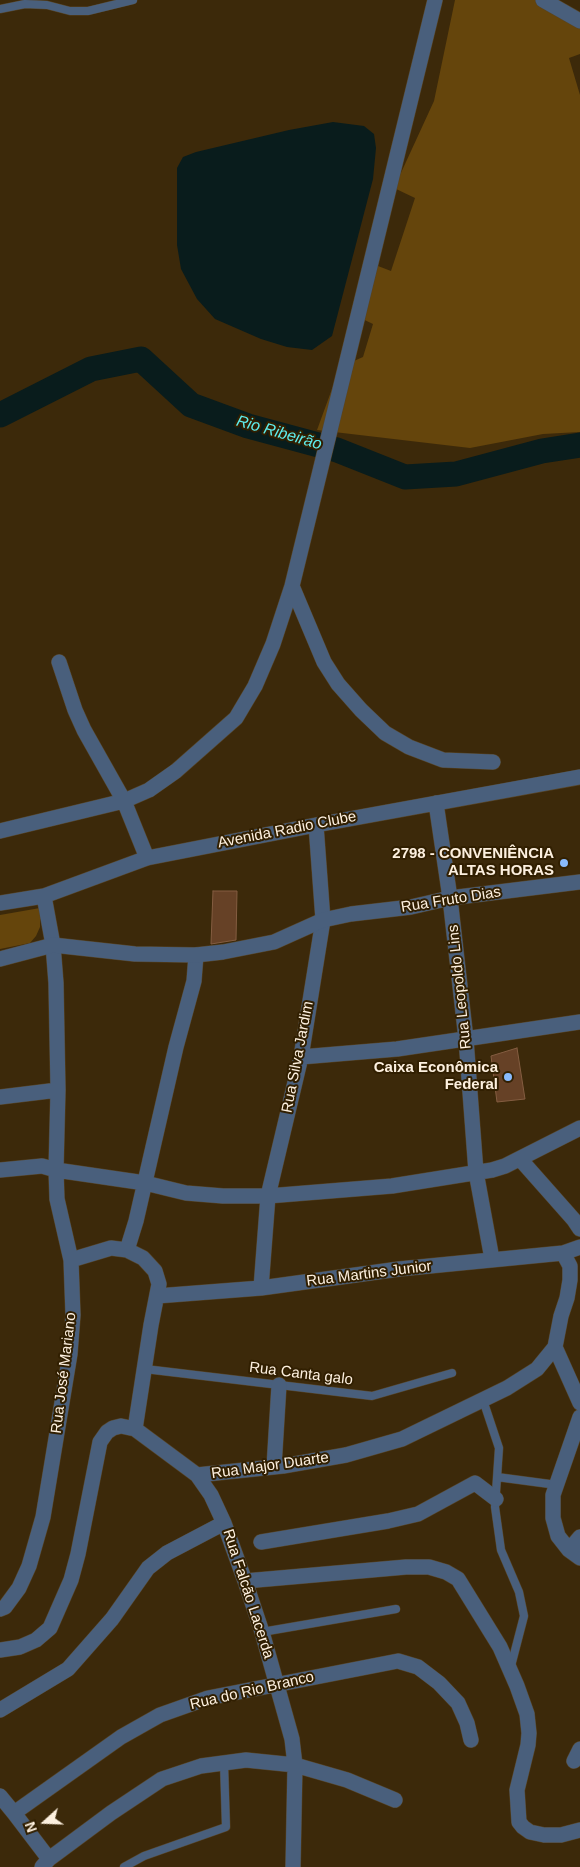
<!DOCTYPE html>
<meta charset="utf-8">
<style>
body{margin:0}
#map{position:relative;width:580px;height:1867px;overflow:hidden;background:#3c290a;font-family:Arial,sans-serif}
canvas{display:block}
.north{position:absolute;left:20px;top:1797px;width:50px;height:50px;-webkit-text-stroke:4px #311f01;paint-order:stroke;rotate:250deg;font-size:14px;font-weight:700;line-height:20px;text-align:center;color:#fdf0df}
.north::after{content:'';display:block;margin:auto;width:18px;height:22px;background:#fdf0df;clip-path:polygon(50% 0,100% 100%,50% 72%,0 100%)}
</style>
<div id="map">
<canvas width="580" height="1867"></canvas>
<div class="north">N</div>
</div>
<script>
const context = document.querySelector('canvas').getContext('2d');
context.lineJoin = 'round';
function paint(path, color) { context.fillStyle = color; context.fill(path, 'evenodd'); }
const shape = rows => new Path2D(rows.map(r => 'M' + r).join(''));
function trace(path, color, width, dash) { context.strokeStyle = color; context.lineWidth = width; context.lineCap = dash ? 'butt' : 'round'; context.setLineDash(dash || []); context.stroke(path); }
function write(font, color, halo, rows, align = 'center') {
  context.font = font + ' Arial,sans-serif'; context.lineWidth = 4; context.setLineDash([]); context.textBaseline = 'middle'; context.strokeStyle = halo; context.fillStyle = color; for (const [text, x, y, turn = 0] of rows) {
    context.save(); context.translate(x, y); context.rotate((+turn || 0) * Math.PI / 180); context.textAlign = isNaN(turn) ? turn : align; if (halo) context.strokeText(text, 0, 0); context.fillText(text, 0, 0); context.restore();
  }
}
paint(shape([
 [455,0,539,0,580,23,580,54,569,58,580,95,580,432,543,434,470,448,317,430,340,367,363,357,373,324,352,314,365,261,391,271,415,198,394,188,434,101],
 [40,908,40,927,36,936,30,943,0,949,0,915]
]), '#65450c');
paint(shape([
 [333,122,364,126,374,134,376,148,373,179,332,336,312,350,287,347,261,339,215,319,197,299,181,269,177,245,177,168,183,157,196,152,289,130]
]), '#091c1c');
trace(shape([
 [0,415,91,369,141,359,191,405,248,426,337,450,405,477,456,474,542,451,580,445]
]), '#091c1c', 25);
const building = shape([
 [213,891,237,891,236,940,211,944,213,891],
 [517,1048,525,1099,497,1102,491,1056,517,1048]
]);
paint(building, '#664126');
trace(building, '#845d41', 1);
const service = shape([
 [0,9,25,4,47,5,70,11,88,11,133,0],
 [145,1369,372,1396,452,1373],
 [483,1400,499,1448,495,1507,501,1550,519,1592,524,1616,511,1666],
 [497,1477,557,1485],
 [262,1632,396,1609],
 [124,1867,144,1856,226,1827,224,1763]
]);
const minor = shape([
 [543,0,580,21],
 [292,586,324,662,338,684,361,710,385,733,409,747,443,760,493,762],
 [59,662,75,710,84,730,124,801,147,858],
 [436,803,450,898,466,1039,476,1172,492,1259],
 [0,831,124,801,149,790,176,771,236,718,255,686,273,644,292,586,435,0],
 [0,903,44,896,147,858,316,825,580,777],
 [301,1057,397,1049,580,1022],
 [0,1097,58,1090],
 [520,1159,574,1220,580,1229],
 [0,1170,42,1166,56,1170,145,1183,186,1193,223,1196,268,1196,392,1186,492,1170,505,1166,580,1128],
 [127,1250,136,1221,176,1047,194,981,196,955],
 [71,1260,111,1248,127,1250,143,1258,155,1271,159,1284,151,1325,135,1429],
 [261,1288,268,1196,301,1057,323,920,316,825],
 [157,1296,261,1288,399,1269,563,1253,580,1247],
 [555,1347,580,1403],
 [580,1417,553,1495,553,1518,558,1536,569,1550,580,1558],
 [274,1467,279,1385],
 [197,1475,211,1495,224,1523,245,1581,262,1632,292,1739,295,1765,293,1867],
 [261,1542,388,1521,418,1514,475,1483,496,1499],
 [569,1550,580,1537],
 [245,1581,406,1567,429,1567,446,1572,458,1579,500,1647,517,1686,527,1714,529,1733,528,1745,517,1790,519,1822,523,1827,530,1832,544,1835,561,1835,580,1830],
 [0,1609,5,1607,19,1588,29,1566,43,1517,70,1354,73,1315,71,1260,57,1199,56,1170,58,1090,56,983,53,945,44,896],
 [0,1650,20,1647,36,1640,50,1628,71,1580,78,1554,100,1442,107,1432,113,1428,121,1426,135,1429,197,1475,283,1466,346,1455,402,1439,507,1388,537,1369,555,1347,561,1316,567,1298,570,1280,570,1266,563,1253],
 [0,1710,68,1669,112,1619,148,1568,167,1553,224,1523],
 [574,1761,580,1749],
 [0,1796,14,1813,121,1737,160,1715,208,1698,398,1661,418,1667,439,1683,458,1703,467,1723,471,1740],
 [14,1813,49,1859],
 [42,1867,49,1859,111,1813,162,1779,201,1766,246,1760,295,1765,347,1780,395,1800]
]);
const tertiary = shape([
 [0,959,53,945,135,954,196,955,223,952,274,942,323,920,351,914,411,907,450,898,580,882]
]);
trace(service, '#574528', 9);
trace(minor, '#574528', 16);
trace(tertiary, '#574528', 16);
trace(service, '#495f7c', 8);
trace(minor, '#495f7c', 15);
trace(tertiary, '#495f7c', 15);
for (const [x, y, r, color] of [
 [564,863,5,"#89bafc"],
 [508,1077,5,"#89bafc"]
]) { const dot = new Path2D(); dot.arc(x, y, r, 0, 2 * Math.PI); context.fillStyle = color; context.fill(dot); trace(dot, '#311f01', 2); }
write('15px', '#fdf0df', '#311f01', [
 ["Avenida Radio Clube",287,830,-11],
 ["Rua Fruto Dias",451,900,-9],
 ["Rua Leopoldo Lins",460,987,-96],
 ["Rua Silva Jardim",298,1057,-79],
 ["Rua Martins Junior",369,1274,-7],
 ["Rua José Mariano",64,1373,-83],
 ["Rua Canta galo",301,1374,7],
 ["Rua Major Duarte",270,1466,-8],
 ["Rua Falcão Lacerda",248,1594,72],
 ["Rua do Rio Branco",252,1691,-13]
]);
write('bold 15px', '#fdf0df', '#311f01', [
 ["2798 - CONVENIÊNCIA",554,854],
 ["ALTAS HORAS",554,871],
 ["Caixa Econômica",498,1068],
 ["Federal",498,1085]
], 'right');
write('italic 16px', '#5eedee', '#311f01', [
 ["Rio Ribeirão",279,433,16]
]);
</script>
